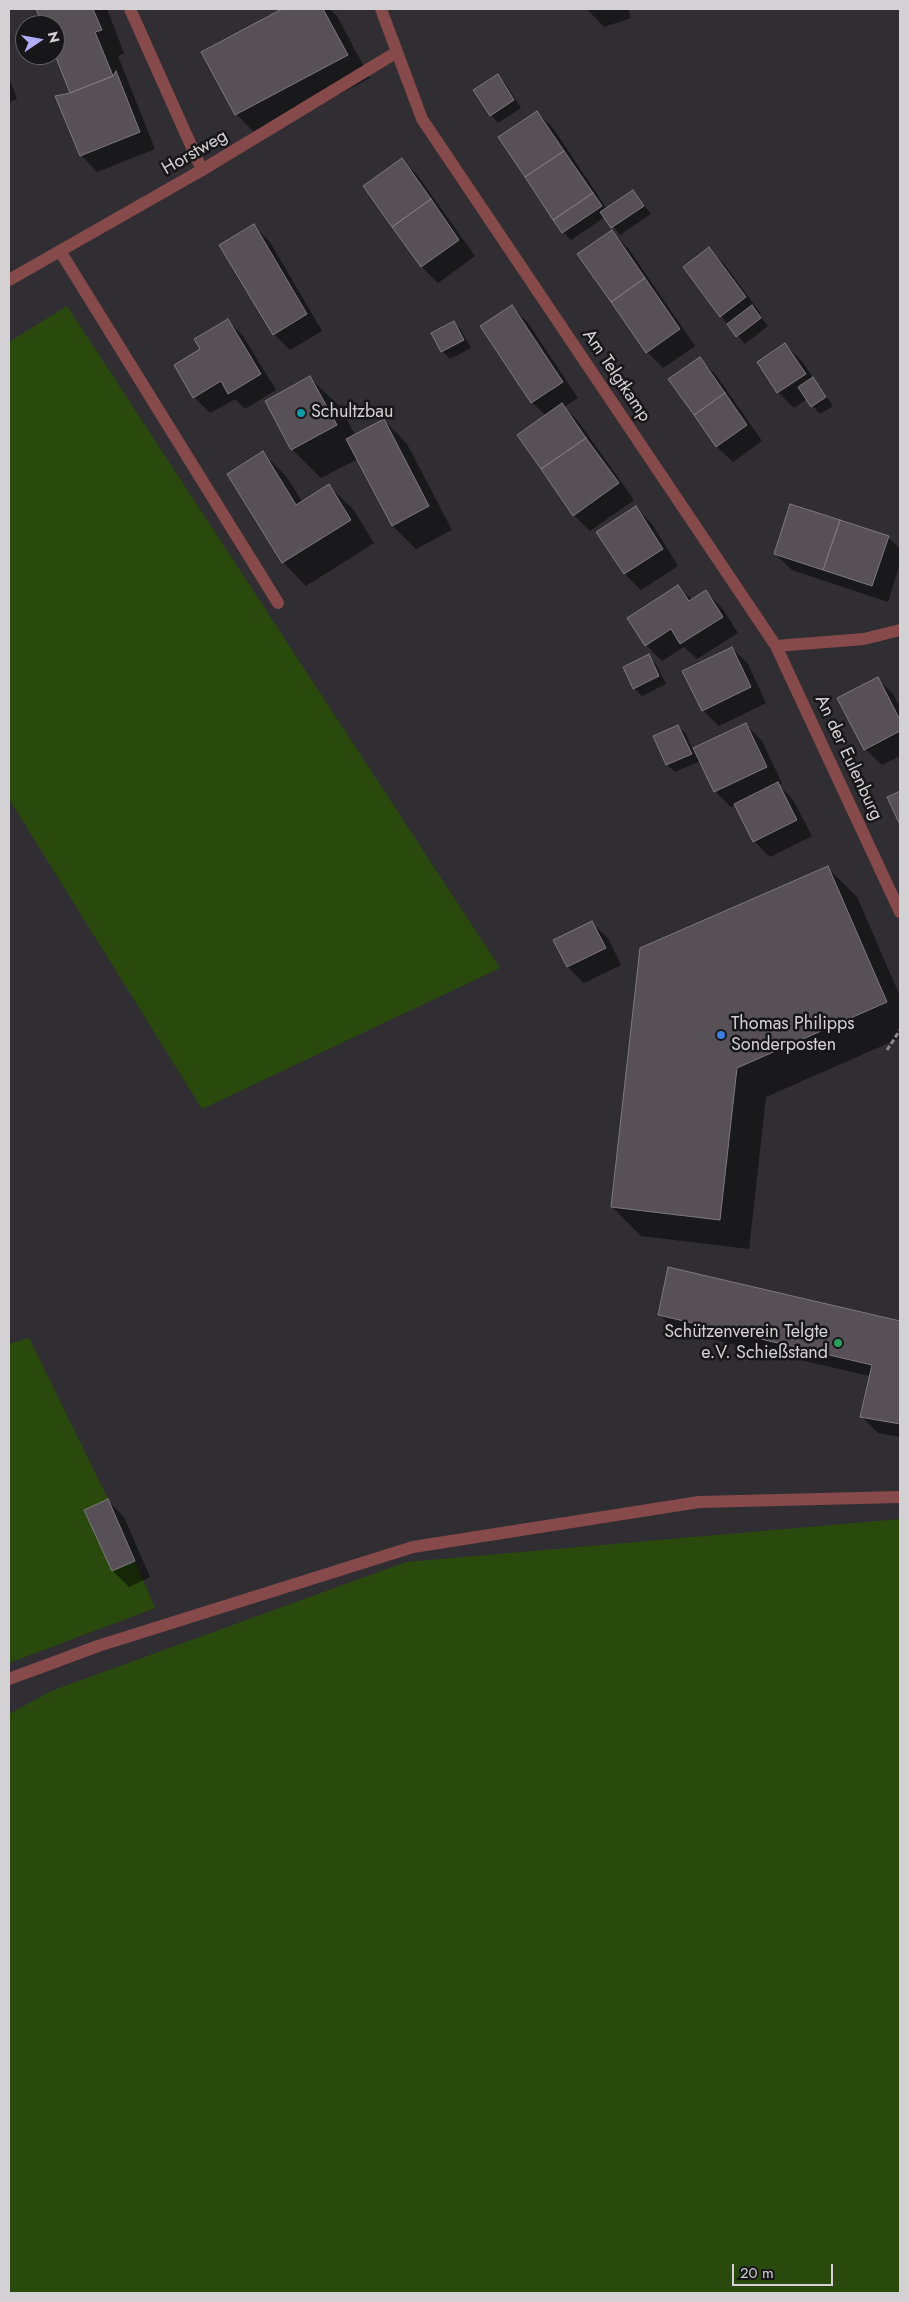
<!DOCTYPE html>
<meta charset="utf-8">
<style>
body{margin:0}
#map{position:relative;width:909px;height:2302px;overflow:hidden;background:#302d33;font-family:Jost,sans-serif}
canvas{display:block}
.frame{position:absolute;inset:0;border:10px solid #d3d1d4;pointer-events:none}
.north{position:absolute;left:15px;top:15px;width:50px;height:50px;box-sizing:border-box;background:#171618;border:1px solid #626163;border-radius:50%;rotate:78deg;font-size:14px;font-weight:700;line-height:20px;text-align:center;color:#d3d1d4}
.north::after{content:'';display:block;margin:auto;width:18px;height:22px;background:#b2adf9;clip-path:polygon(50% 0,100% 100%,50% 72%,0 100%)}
.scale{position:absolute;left:732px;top:2264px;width:101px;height:22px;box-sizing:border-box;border:2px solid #d3d1d4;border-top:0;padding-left:6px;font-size:15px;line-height:18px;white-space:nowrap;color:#d3d1d4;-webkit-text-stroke:4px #171618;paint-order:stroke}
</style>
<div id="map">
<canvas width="909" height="2302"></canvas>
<div class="frame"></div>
<div class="north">N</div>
<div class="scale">20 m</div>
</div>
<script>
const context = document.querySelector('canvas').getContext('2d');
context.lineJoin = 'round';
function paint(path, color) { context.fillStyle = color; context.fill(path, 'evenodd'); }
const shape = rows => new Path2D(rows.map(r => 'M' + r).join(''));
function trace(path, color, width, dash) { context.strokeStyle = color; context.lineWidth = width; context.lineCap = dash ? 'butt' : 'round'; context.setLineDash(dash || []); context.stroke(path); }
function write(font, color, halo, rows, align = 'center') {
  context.font = font + ' Jost,sans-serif'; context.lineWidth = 5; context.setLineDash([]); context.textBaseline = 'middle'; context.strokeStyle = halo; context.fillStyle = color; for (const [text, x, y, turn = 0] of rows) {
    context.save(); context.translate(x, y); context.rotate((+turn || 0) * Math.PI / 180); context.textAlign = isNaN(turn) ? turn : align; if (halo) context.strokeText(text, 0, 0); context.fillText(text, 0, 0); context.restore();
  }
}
paint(shape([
 [67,306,500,968,202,1109,9,799,9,342],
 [29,1338,108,1499,155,1608,9,1663,9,1344],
 [900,1519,900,2293,9,2293,9,1714,51,1691,406,1562]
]), '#294a0c');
paint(shape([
 [38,9,107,9,124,53,118,56,155,149,97,172,81,155,72,94,55,53,55,25,44,25],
 [280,9,330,9,337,16,370,78,259,137,236,114,281,11],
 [587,9,628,9,631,18,604,27],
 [498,75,505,83,521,108,498,123,491,115],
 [9,78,17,99,9,102],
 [537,112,553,128,607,209,633,191,651,214,620,235,605,217,571,240,563,232],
 [402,160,418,176,475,256,438,283,422,267,365,186],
 [254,226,270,242,322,331,290,350,274,334],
 [612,232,628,248,695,346,663,368,647,352],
 [709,249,725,265,761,314,759,315,768,326,745,344,721,316],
 [512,307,528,323,578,398,564,407,578,421,634,500,590,531,574,515,546,416,532,402],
 [227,320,243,336,276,390,245,409,235,399,210,413,194,397,202,349],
 [454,322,461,330,471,348,450,359,442,351],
 [785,344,801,360,833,406,820,414,807,399,794,408,778,392],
 [700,359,716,375,762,441,733,462,716,446],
 [310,378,340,407,355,435,384,420,407,444,452,530,416,549,393,526,358,459,321,478,292,449],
 [263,453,286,476,303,503,329,486,353,509,374,543,306,586,283,562],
 [636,508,652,524,678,566,641,590,625,574],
 [888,537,900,549,900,564,888,602,792,570,775,554],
 [678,586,692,600,706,592,722,608,738,633,697,659,684,647,662,661,646,645],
 [732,648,748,664,766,703,719,726,703,710],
 [648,656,656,664,666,684,642,696,634,688],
 [877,678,893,694,900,707,900,756,882,765,865,749],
 [746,725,762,741,782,783,779,785,793,800,812,836,770,857,754,841,736,805,731,807,715,791,701,761,675,772,667,765,655,737,678,726,686,734,693,750],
 [827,867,857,897,900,996,900,1038,766,1097,749,1249,641,1236,612,1207],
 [591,922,608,938,621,965,584,983,568,967],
 [669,1269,900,1322,900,1437,878,1433,862,1417,870,1376,676,1331,660,1315],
 [108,1501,124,1517,150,1577,129,1587,113,1571,85,1510]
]), '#0007');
const building = shape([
 [36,9,93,9,102,30,95,32,113,76,70,93,55,55,55,25,43,25,36,9],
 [282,9,323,9,348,55,235,115,201,52,282,9],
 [116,71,140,132,80,156,55,96,70,93,113,76,116,71],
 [498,74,514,100,490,116,473,90,498,74],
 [537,111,564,151,525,177,498,137,537,111],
 [564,151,593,193,553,220,525,177,564,151],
 [402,158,431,199,392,227,363,186,402,158],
 [633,190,644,206,611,228,600,212,633,190],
 [593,193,602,206,562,233,553,220,593,193],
 [431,199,459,240,421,267,392,227,431,199],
 [254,224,307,314,273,335,219,245,254,224],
 [612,230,645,278,611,302,577,254,612,230],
 [709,247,746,297,720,317,683,267,709,247],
 [645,278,680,329,646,353,611,302,645,278],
 [512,305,563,382,531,403,480,326,512,305],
 [752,305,761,318,736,337,727,324,752,305],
 [228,319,261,374,228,394,221,381,193,398,174,365,200,349,194,339,228,319],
 [454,321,464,340,441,352,431,333,454,321],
 [785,343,806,374,777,393,757,362,785,343],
 [700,357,725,393,694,415,668,379,700,357],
 [310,376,337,425,291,450,265,401,310,376],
 [813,377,826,397,811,407,798,387,813,377],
 [725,393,747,425,716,447,694,415,725,393],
 [562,403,586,438,541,469,517,435,562,403],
 [384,419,429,506,392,526,346,439,384,419],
 [586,438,619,483,573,516,541,469,586,438],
 [263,451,296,505,329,484,351,520,282,563,227,474,263,451],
 [790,504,840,520,823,570,774,554,790,504],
 [636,506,663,549,624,574,596,532,636,506],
 [840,520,889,536,872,586,823,570,840,520],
 [678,585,689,601,706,590,723,617,680,644,671,629,645,646,627,618,678,585],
 [732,647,751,687,702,711,682,671,732,647],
 [649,654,659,676,633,689,623,667,649,654],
 [878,677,900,720,900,731,864,750,837,698,878,677],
 [746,723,767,767,714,792,693,748,746,723],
 [678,725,692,754,666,765,653,736,678,725],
 [778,782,797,820,753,842,734,804,778,782],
 [900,791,900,825,887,797,900,791],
 [828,866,887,1002,737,1068,720,1220,611,1207,640,948,828,866],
 [592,921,606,948,567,967,553,940,592,921],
 [668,1267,900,1321,900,1424,860,1417,872,1365,658,1315,668,1267],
 [108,1499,135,1561,112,1571,84,1510,108,1499]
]);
paint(building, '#575157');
trace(building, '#7f797f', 1);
trace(shape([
 [887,1050,900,1030]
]), '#8a878c', 3, [5, 2.5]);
trace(shape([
 [130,9,202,170],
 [60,251,278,603],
 [9,1679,98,1646,413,1547,699,1502,900,1497]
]), '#874a4b', 12);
trace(shape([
 [381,9,422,119,776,646,864,639,900,630],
 [9,280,202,170,397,52],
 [776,646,900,912]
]), '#874a4b', 12);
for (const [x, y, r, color] of [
 [301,413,5,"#0f9aa8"],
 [721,1035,5,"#3f7fe0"],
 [838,1343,5,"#2e9e5b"]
]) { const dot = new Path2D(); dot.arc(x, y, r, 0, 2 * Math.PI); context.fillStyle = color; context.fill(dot); trace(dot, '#171618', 2); }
write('18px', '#d3d1d4', '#171618', [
 ["Horstweg",195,153,-30],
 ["Am Telgtkamp",616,376,56],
 ["An der Eulenburg",848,758,65]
]);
write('18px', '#d3d1d4', '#171618', [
 ["Schultzbau",311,413],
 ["Thomas Philipps",731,1025],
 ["Sonderposten",731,1046],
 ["Schützenverein Telgte",828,1333,"right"],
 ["e.V. Schießstand",828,1354,"right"]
], 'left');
</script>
